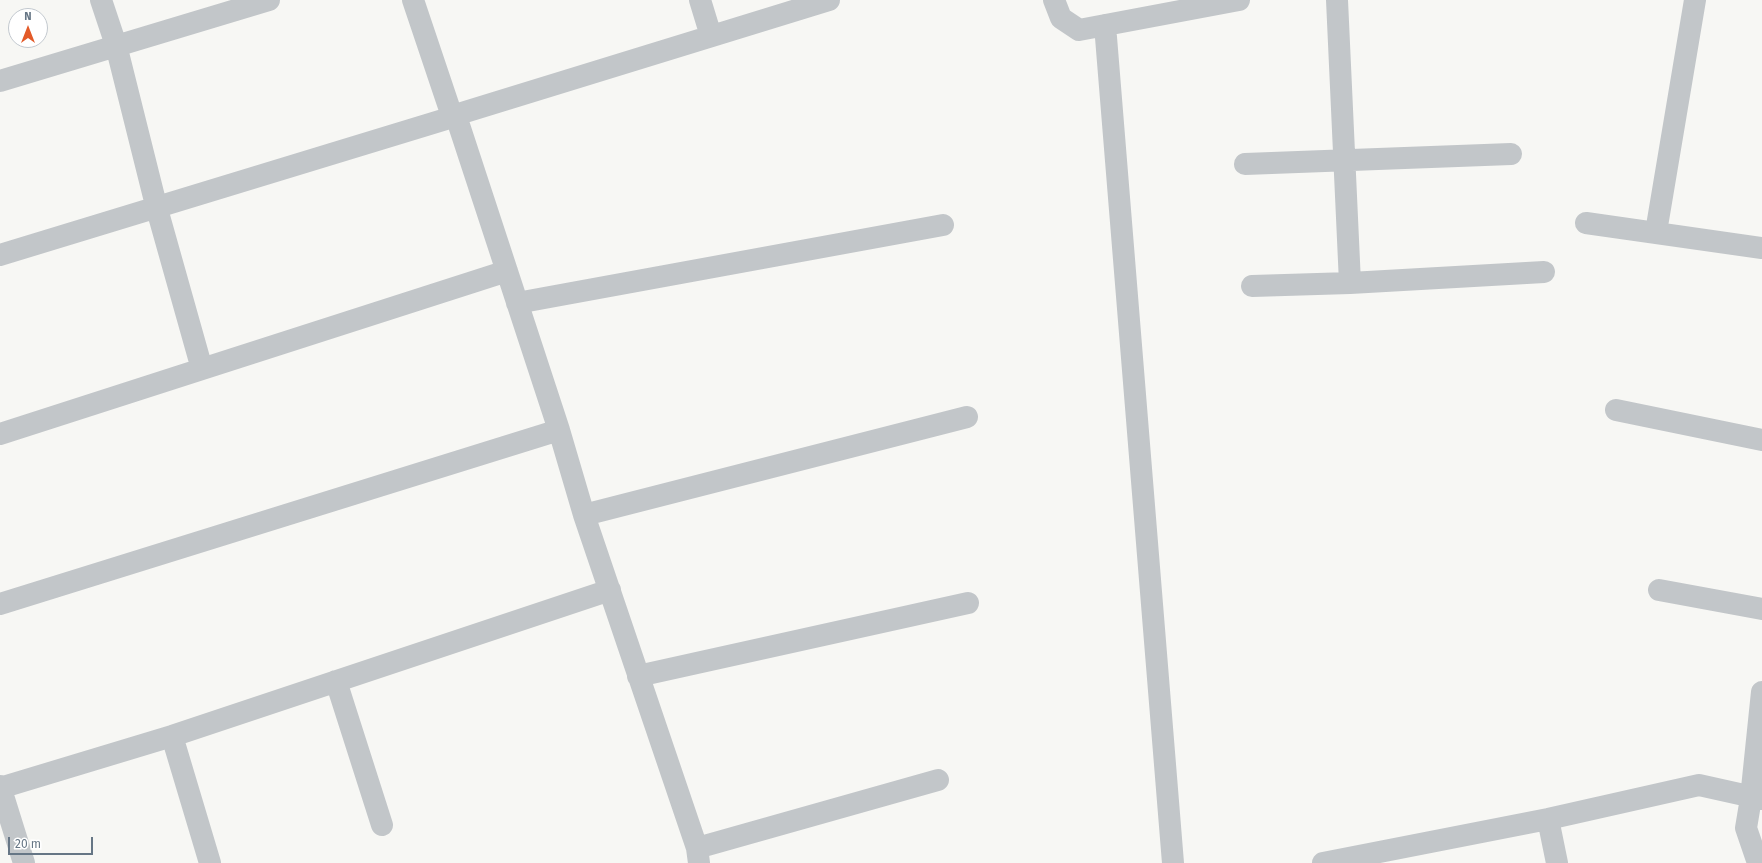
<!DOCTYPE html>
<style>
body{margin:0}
#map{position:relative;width:1762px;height:863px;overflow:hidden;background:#f7f7f4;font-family:"Fira Sans",sans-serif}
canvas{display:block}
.north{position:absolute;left:8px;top:8px;width:40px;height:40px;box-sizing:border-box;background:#fff;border:1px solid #c2c8ce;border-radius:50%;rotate:0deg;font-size:11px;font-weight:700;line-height:16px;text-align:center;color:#667685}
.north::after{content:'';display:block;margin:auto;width:14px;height:18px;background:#e35a28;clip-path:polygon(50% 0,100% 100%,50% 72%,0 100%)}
.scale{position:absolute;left:8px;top:837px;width:85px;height:18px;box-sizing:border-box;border:2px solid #667685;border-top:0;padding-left:5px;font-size:12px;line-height:14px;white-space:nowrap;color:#667685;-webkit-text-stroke:3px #fff;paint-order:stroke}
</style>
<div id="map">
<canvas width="1762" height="863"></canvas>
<div class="north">N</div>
<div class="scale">20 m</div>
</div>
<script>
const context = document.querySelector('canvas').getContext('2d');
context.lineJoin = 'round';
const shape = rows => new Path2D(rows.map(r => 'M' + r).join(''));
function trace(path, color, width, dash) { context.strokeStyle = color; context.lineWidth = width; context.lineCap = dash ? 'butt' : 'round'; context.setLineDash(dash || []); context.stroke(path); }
trace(shape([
 [101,0,116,45,157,209,202,369,507,271],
 [413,0,452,116,456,116,559,430,584,515,697,848,699,863],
 [700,0,711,36],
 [1054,0,1061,18,1079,30,1239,0],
 [1337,0,1350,283],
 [1105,25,1173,863],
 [0,81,269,0],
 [452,116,829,0],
 [1245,164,1511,154],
 [1586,223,1762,248],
 [1656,232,1695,0],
 [0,255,456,116],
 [1252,286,1350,283,1544,272],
 [517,303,943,225],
 [1616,410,1762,440],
 [0,434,202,369],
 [584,515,967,417],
 [1659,590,1762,609],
 [0,604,559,430],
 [638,676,968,603],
 [336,681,382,825],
 [172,736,210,863],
 [0,786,24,863],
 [0,788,172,736,610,590],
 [1548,819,1557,863],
 [697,848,938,780],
 [1323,863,1548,819,1699,785,1762,799],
 [1758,863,1746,828,1751,798,1762,692]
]), '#c2c6c9', 22);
</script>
